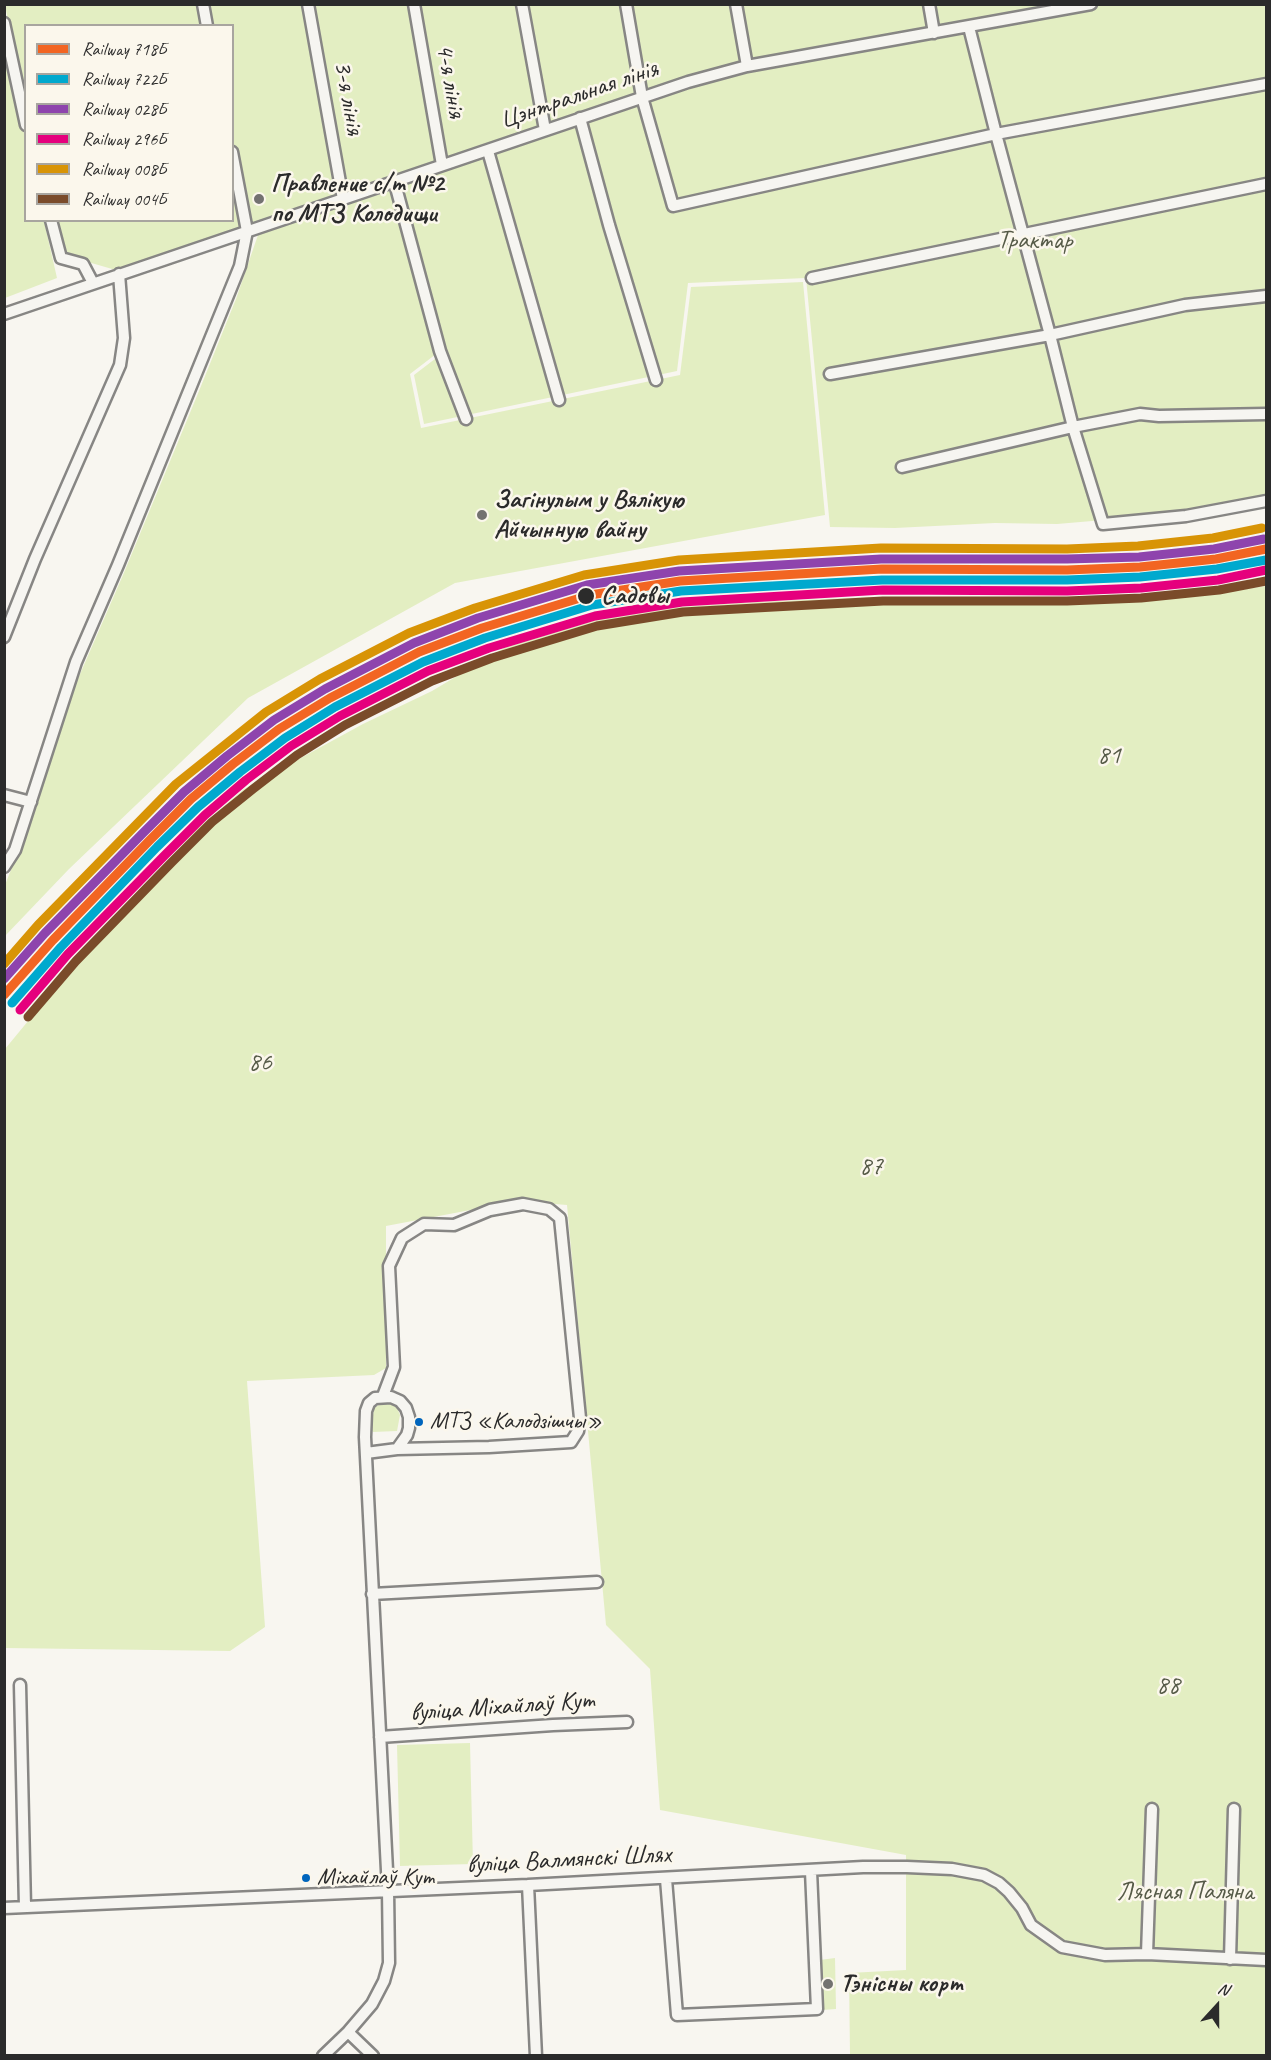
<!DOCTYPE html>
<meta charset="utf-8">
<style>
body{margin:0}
#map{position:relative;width:1271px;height:2060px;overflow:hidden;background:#f8f6f0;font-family:Caveat,sans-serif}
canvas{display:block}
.frame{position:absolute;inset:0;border:6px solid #2b2b2b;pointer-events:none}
.legend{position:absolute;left:24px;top:24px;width:210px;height:198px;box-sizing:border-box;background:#fbf7ec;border:2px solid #a8a59f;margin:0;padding:8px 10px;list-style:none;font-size:18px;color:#2b2b2b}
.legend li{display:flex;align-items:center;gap:12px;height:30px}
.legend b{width:30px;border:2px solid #a8a59f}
.north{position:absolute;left:1187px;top:1976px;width:60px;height:60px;-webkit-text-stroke:4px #fbf7ec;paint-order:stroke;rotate:21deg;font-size:16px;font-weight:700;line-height:24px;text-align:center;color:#2b2b2b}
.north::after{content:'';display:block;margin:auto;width:21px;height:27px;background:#2b2b2b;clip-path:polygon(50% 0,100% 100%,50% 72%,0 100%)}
</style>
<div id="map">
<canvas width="1271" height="2060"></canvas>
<div class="frame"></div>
<ul class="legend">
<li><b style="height:8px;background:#f26522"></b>Railway 718Б</li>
<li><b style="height:8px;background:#00a9ce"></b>Railway 722Б</li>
<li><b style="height:8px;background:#8e44ad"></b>Railway 028Б</li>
<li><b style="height:8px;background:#e5007d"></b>Railway 296Б</li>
<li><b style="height:8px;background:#d89406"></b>Railway 008Б</li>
<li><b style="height:8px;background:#7a4b2a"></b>Railway 004Б</li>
</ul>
<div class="north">N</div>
</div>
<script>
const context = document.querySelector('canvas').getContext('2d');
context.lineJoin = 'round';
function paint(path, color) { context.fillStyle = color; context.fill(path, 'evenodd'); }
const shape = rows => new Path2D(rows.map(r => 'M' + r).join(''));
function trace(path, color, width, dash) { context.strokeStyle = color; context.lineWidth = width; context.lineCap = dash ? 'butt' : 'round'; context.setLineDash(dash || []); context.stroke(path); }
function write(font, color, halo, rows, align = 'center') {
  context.font = font + ' Caveat,sans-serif'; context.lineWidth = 5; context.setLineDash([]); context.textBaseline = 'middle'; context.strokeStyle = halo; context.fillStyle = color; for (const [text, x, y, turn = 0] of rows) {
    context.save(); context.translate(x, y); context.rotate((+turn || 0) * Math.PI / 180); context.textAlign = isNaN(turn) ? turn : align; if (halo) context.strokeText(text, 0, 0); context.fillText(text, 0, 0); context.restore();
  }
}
paint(shape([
 [5,5,1266,5,1266,497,1186,513,1057,524,995,523,895,528,830,527,806,278,688,283,677,371,424,424,414,375,444,352,396,176,119,271,64,255,55,221,232,220,232,26,26,26,25,107],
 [4,44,25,138,26,220,44,221,57,278,5,298],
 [396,189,440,351,410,374,421,428,680,375,691,287,803,282,825,515,455,583,248,698,69,869,5,936,5,885,33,814,64,711,123,575,199,391,236,299,259,232],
 [1266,586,1266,2055,850,2055,849,1973,906,1970,906,1855,660,1810,650,1669,606,1625,567,1205,518,1201,386,1226,386,1368,374,1375,247,1381,265,1627,230,1651,5,1648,5,1049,99,935,198,828,244,789,363,724,432,691,504,648,563,625,679,607,756,602,871,597,954,597,1134,600,1213,594],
 [383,1402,392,1403,397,1408,400,1415,397,1431,373,1432,371,1429,374,1408],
 [470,1743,473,1864,400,1866,397,1745],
 [835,1958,836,2009,822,2010,820,1960]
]), '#e3eec2');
const minor = shape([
 [203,4,207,26],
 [308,4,343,199],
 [414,4,442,165],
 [522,4,545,130],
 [626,4,642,97,673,206,996,134,1266,84],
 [736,4,747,66],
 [929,4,934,33],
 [4,23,26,125],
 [969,27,996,134,1050,335,1073,427,1103,524,1186,516,1266,501],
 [580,118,609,225,656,380],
 [488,151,559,400],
 [394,180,440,351,466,419],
 [51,220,61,258,83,264,93,283],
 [812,278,1266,184],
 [4,314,688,82,747,66,1091,4],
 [830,374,1050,335,1185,305,1266,296],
 [902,467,1073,427,1140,414,1159,416,1266,414],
 [4,637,35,559,120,365,124,338,119,274],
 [4,795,31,802],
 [4,867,15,850,76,662,118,565,240,266,247,231,232,152],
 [366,1453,397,1449,489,1447,571,1442,578,1431,580,1418,560,1218,549,1209,523,1204,490,1210,454,1225,424,1224,402,1238,389,1266,394,1367,383,1396],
 [372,1594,597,1582],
 [20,1685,25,1907],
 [380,1737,553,1725,627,1722],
 [666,1879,677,2015,817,2009,811,1871],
 [528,1885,536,2056],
 [4,1908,528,1885,863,1867,907,1867,952,1869,984,1875,999,1883,1009,1892,1022,1908,1031,1925,1062,1947,1105,1955,1147,1954,1266,1960],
 [1147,1954,1152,1809],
 [1230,1959,1234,1809],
 [348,2032,373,2056],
 [323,2056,348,2032,372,2004,384,1981,389,1963,388,1890,365,1437,366,1411,369,1403,375,1398,391,1397,400,1401,406,1408,409,1417,409,1428,407,1435,397,1449]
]);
trace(minor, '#878684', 15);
trace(minor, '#f6f5f1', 10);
trace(shape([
 [4,995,53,940,150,840,191,799,233,764,279,729,330,698,419,652,482,628,590,595,680,581,882,569,1067,570,1140,567,1216,559,1266,549]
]), '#f26522', 9);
trace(shape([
 [12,1003,61,947,157,847,198,807,240,772,285,738,335,707,423,662,485,638,592,605,681,591,882,580,1067,580,1140,577,1217,569,1266,560]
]), '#00a9ce', 9);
trace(shape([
 [4,979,45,933,143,833,184,792,227,756,274,720,325,689,414,643,478,618,587,585,679,571,881,559,1067,559,1139,557,1214,549,1264,539]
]), '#8e44ad', 9);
trace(shape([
 [20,1010,68,954,165,855,205,815,246,780,291,746,340,716,428,671,489,648,595,616,682,602,883,590,1067,591,1141,588,1218,580,1266,570]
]), '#e5007d', 9);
trace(shape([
 [4,964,38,925,176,784,266,712,320,679,409,633,475,608,584,575,679,560,881,548,1067,549,1138,546,1213,538,1262,528]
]), '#d89406', 9);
trace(shape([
 [28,1017,76,961,172,862,212,822,253,789,297,755,345,725,432,681,492,658,597,626,683,612,883,601,1067,601,1141,598,1219,590,1266,581]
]), '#7a4b2a', 9);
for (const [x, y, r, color] of [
 [259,199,6,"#737270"],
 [482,515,6,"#737270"],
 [586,596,9,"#2b2b2b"],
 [419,1422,5,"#0065bd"],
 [306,1878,5,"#0065bd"],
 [828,1984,6,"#737270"]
]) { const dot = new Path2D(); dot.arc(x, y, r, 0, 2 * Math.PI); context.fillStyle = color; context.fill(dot); trace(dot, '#fbf7ec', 2); }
write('24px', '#2b2b2b', '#fbf7ec', [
 ["МТЗ «Калодзішчы»",430,1422],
 ["Міхайлаў Кут",317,1878]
], 'left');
write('26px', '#2b2b2b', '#fbf7ec', [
 ["4-я лінія",450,81,80],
 ["Цэнтральная лінія",579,95,-19],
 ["3-я лінія",348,98,80],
 ["вуліца Міхайлаў Кут",502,1707,-4],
 ["вуліца Валмянскі Шлях",569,1860,-3]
]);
write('bold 26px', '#2b2b2b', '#fbf7ec', [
 ["Правление с/т №2",271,184],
 ["по МТЗ Колодищи",271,214],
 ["Загінулым у Вялікую",494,500],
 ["Айчынную вайну",494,530],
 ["Тэнісны корт",840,1984]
], 'left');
write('26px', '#555a47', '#fbf7ec', [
 ["Трактар",1035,241],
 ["81",1109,756],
 ["86",260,1063],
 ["87",871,1167],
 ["88",1168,1686],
 ["Лясная Паляна",1185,1892]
]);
write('bold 26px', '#2b2b2b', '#fbf7ec', [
 ["Садовы",601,596]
], 'left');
</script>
